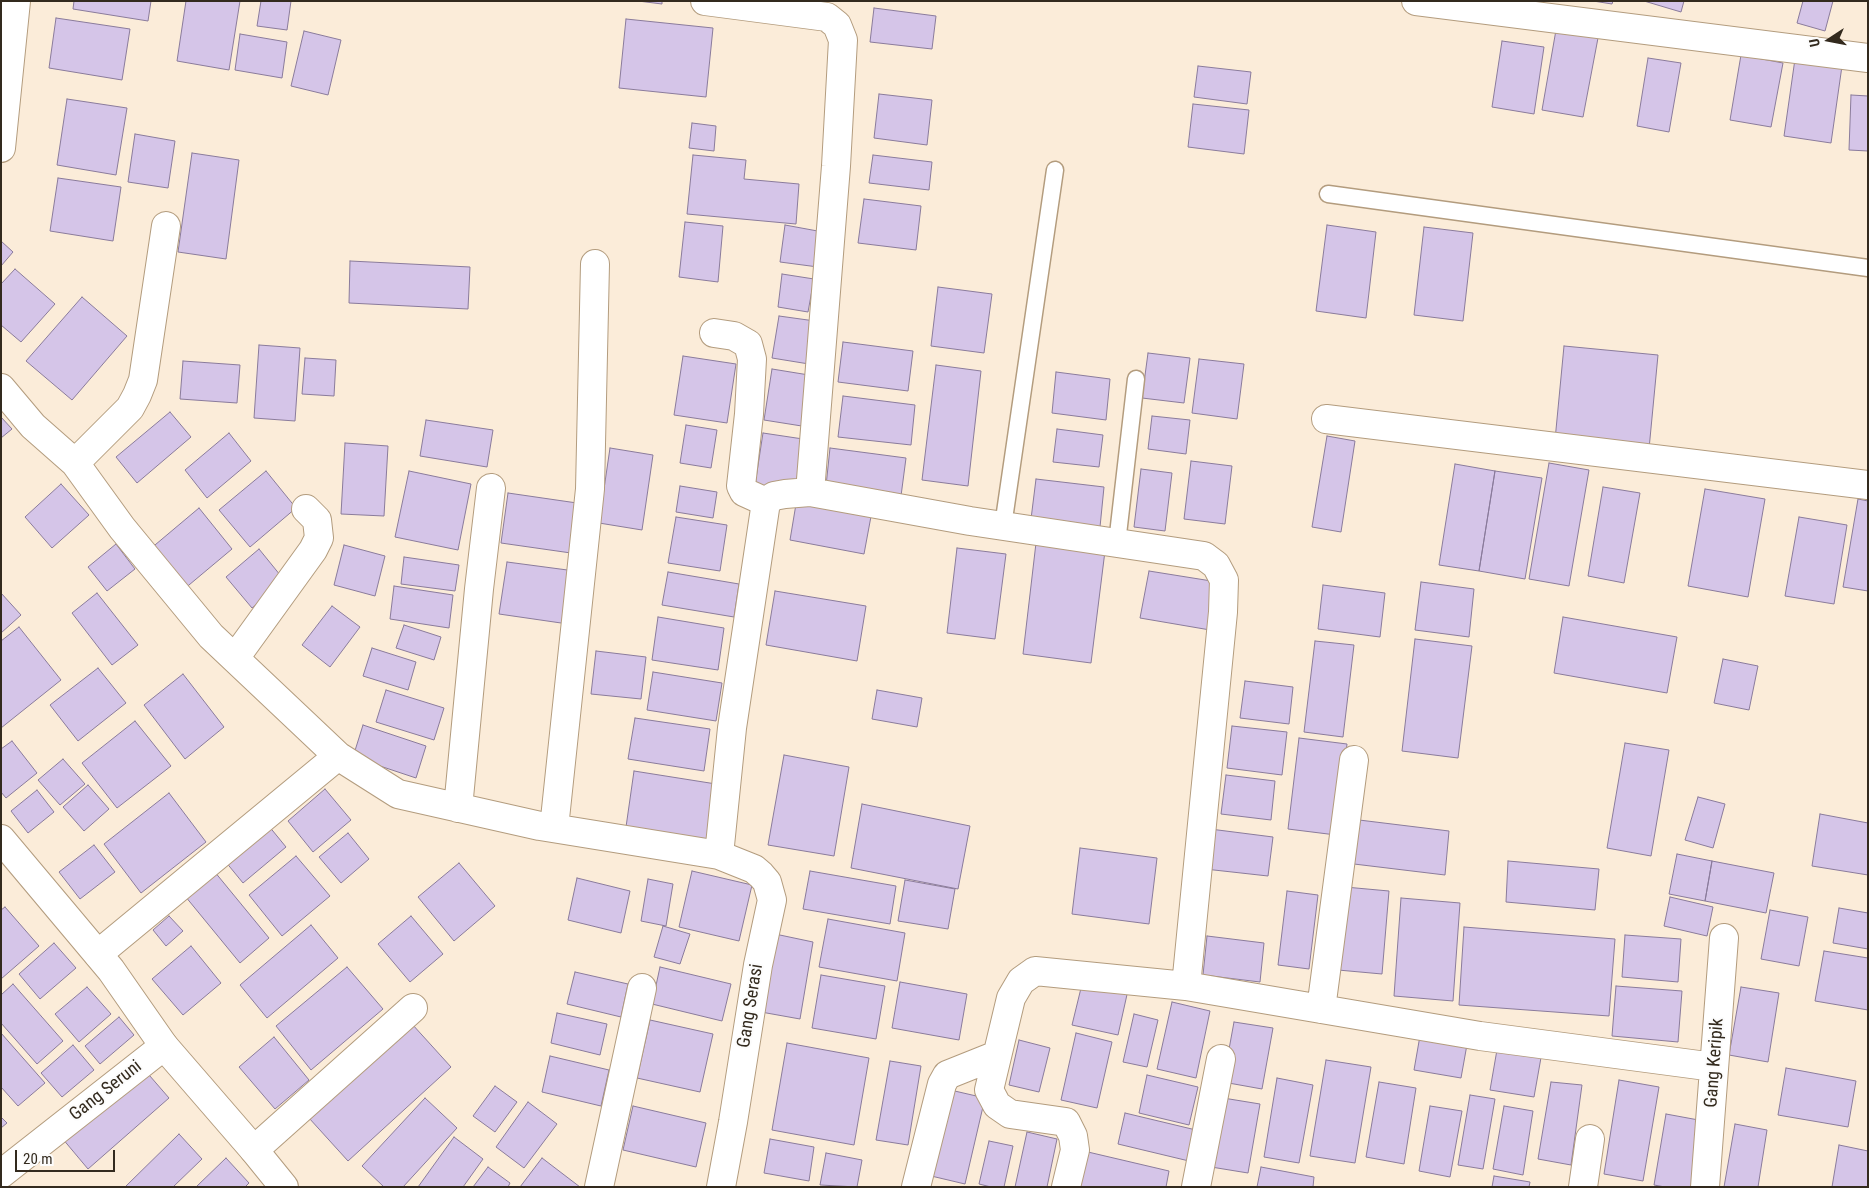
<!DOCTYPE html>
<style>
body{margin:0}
#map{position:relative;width:1869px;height:1188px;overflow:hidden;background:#fbecd9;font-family:"Roboto Condensed",sans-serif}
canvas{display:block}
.frame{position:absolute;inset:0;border:2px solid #332a1e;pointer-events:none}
.north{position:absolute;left:1804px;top:15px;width:50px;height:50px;-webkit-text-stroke:4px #fcfcfc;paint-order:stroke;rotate:259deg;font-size:14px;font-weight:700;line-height:20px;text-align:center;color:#332a1e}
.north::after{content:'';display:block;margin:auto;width:18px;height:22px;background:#332a1e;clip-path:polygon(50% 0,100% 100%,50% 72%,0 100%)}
.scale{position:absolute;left:15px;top:1150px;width:100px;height:22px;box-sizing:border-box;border:2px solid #332a1e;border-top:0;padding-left:6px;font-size:15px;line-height:18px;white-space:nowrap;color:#332a1e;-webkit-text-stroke:4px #fcfcfc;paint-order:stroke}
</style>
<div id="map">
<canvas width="1869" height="1188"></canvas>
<div class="frame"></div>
<div class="north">U</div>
<div class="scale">20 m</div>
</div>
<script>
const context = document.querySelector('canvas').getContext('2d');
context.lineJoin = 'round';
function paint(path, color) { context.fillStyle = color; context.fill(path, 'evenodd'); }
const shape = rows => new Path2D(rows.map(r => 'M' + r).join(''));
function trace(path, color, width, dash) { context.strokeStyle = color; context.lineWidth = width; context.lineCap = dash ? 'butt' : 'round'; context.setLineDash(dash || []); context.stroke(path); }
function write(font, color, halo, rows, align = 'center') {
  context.font = font + ' "Roboto Condensed",sans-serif'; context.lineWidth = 4; context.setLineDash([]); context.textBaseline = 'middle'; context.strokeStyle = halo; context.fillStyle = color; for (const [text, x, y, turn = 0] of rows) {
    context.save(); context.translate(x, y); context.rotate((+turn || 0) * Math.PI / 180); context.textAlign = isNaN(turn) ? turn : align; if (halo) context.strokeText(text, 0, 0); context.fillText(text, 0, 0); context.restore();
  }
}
const building = shape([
 [74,1,151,1,148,21,73,9,74,1],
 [186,1,240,1,229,70,177,61,186,1],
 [261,1,291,1,287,30,257,26,261,1],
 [638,1,662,1,662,4,638,1],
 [1593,1,1613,1,1612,4,1593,1],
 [1644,1,1684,1,1681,12,1644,1],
 [1803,1,1833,1,1825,31,1797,23,1803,1],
 [874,8,936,16,932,49,870,42,874,8],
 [56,18,130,29,122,80,49,68,56,18],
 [626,19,713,28,706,97,619,88,626,19],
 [1556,30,1598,38,1583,117,1542,110,1556,30],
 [304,31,341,40,328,95,291,86,304,31],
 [240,34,287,42,282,78,235,70,240,34],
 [1502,41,1544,47,1534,114,1492,107,1502,41],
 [1741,55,1783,63,1771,127,1730,120,1741,55],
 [1648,58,1681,63,1669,132,1637,126,1648,58],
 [1795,59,1842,66,1831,143,1784,136,1795,59],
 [1198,66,1251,72,1247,104,1194,97,1198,66],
 [879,94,932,100,927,145,874,138,879,94],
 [1851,95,1868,96,1868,151,1849,150,1851,95],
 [67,99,127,108,116,175,57,165,67,99],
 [1193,104,1249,110,1244,154,1188,147,1193,104],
 [692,123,716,126,714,151,689,148,692,123],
 [135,134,175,141,168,188,128,182,135,134],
 [192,153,239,160,226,259,178,252,192,153],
 [693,155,746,160,744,179,799,184,796,224,687,214,693,155],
 [873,155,932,162,929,190,869,183,873,155],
 [58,178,121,187,113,241,50,231,58,178],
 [864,199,921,206,916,250,858,243,864,199],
 [685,222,723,226,718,282,679,277,685,222],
 [785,225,823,232,818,267,780,262,785,225],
 [1327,225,1376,232,1366,318,1316,311,1327,225],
 [1424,227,1473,233,1463,321,1414,315,1424,227],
 [1,241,13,252,1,266,1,241],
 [350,261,470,267,468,309,349,303,350,261],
 [15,269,55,304,21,342,1,325,1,284,15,269],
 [782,274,814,279,808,312,778,307,782,274],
 [938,287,992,294,984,353,931,346,938,287],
 [82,297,127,336,72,400,26,361,82,297],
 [779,316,815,321,809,364,772,358,779,316],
 [843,342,913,351,908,391,838,382,843,342],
 [259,345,300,348,295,421,254,418,259,345],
 [1564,346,1658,355,1649,449,1555,440,1564,346],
 [1148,353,1190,358,1184,403,1142,398,1148,353],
 [683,356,736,364,727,423,674,415,683,356],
 [305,358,336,360,334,396,302,394,305,358],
 [1199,359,1244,364,1237,419,1192,413,1199,359],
 [183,361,240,365,237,403,180,399,183,361],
 [936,365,981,371,968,486,922,480,936,365],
 [772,369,815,376,808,427,764,420,772,369],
 [1056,372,1110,379,1106,420,1052,413,1056,372],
 [843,396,915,405,911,445,838,437,843,396],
 [170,412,191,437,137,483,116,457,170,412],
 [1152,416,1190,420,1186,454,1148,449,1152,416],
 [1,417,12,429,1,438,1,417],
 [426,420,493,430,487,467,420,456,426,420],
 [686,425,717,430,711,468,680,463,686,425],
 [1057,429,1103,435,1099,467,1053,462,1057,429],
 [229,433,251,461,207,498,185,470,229,433],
 [763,433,803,439,795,492,755,485,763,433],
 [1327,436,1355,441,1341,532,1312,527,1327,436],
 [345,443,388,446,384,516,341,514,345,443],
 [610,448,653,455,642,530,599,523,610,448],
 [830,448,906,458,901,496,826,486,830,448],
 [1191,461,1232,466,1225,524,1184,519,1191,461],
 [1549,463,1589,470,1569,586,1529,579,1549,463],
 [1455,464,1495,471,1479,571,1439,565,1455,464],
 [1141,469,1172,473,1165,531,1134,527,1141,469],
 [266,471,296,508,250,547,219,510,266,471],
 [409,471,471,484,458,550,395,537,409,471],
 [1495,471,1542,478,1525,579,1479,571,1495,471],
 [1036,479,1104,487,1100,527,1031,519,1036,479],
 [61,484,89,515,52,548,25,517,61,484],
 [680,486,717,492,713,518,676,512,680,486],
 [1603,487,1640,493,1624,583,1588,576,1603,487],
 [1705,489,1765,499,1748,597,1688,586,1705,489],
 [508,493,577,503,571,553,501,543,508,493],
 [797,498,872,511,864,554,790,540,797,498],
 [1858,499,1868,501,1868,591,1843,587,1858,499],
 [199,508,232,549,183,590,149,550,199,508],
 [676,517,727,525,720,571,668,563,676,517],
 [1799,517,1847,525,1834,604,1785,596,1799,517],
 [1036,543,1105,551,1091,663,1023,654,1036,543],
 [116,544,135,569,107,591,88,567,116,544],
 [344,545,385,556,375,596,334,585,344,545],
 [957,548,1006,554,995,639,947,633,957,548],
 [259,549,285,581,252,608,226,577,259,549],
 [404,557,459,565,455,591,401,584,404,557],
 [507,562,575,571,568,624,499,614,507,562],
 [1149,571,1224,583,1216,631,1140,618,1149,571],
 [668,572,739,584,734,617,662,605,668,572],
 [1421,582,1474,589,1469,637,1415,630,1421,582],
 [1323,585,1385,593,1380,637,1318,629,1323,585],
 [394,586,453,595,449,628,390,619,394,586],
 [775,591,866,606,857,661,766,645,775,591],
 [1,593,21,615,1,633,1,593],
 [97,593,138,645,112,665,72,613,97,593],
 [332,606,360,627,330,667,302,645,332,606],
 [658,617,724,628,718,670,652,660,658,617],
 [1563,617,1677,637,1667,693,1554,673,1563,617],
 [404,625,441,637,434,660,396,648,404,625],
 [19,627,61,680,1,728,1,641,19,627],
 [1415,639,1472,646,1458,758,1402,751,1415,639],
 [1315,641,1354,645,1343,737,1304,732,1315,641],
 [372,648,416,662,408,690,363,676,372,648],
 [596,651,646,657,641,699,591,694,596,651],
 [1723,659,1758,666,1749,710,1714,703,1723,659],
 [98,668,126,703,78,741,50,705,98,668],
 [653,672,722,683,716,721,647,710,653,672],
 [183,674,224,727,185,759,144,705,183,674],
 [1245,681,1293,687,1289,724,1240,718,1245,681],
 [386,690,444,708,434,740,376,722,386,690],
 [877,690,922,698,917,727,872,719,877,690],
 [635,718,710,729,704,771,628,759,635,718],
 [135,721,171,766,117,808,82,763,135,721],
 [363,725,426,746,416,778,353,757,363,725],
 [1232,726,1287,732,1282,775,1227,768,1232,726],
 [1299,738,1347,744,1336,835,1288,829,1299,738],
 [12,741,37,773,6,798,1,792,1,749,12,741],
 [1625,743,1669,750,1651,856,1607,848,1625,743],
 [784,755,849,767,834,856,768,845,784,755],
 [63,759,85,784,60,805,38,780,63,759],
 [634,771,716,784,707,839,626,827,634,771],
 [1226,775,1275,781,1271,820,1221,814,1226,775],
 [88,785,109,809,84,831,63,807,88,785],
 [325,789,351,820,313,852,288,821,325,789],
 [37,790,54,812,28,833,11,811,37,790],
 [169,793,206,842,141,893,104,844,169,793],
 [1698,797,1725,804,1713,848,1685,840,1698,797],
 [862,804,970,826,958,889,851,868,862,804],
 [1820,814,1868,823,1868,875,1812,866,1820,814],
 [1359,820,1449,831,1445,875,1354,864,1359,820],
 [268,825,286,847,243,883,225,861,268,825],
 [1210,829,1273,837,1268,876,1205,869,1210,829],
 [348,833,369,859,341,883,319,857,348,833],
 [94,845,115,872,80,899,59,872,94,845],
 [1080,848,1157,858,1149,924,1072,914,1080,848],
 [1677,854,1712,861,1705,901,1669,894,1677,854],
 [296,856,330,896,282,936,249,895,296,856],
 [1508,861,1599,869,1595,910,1506,902,1508,861],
 [1712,861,1774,873,1766,913,1705,901,1712,861],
 [459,863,495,906,454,941,418,897,459,863],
 [214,871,269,938,240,963,185,896,214,871],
 [692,871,752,885,739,941,679,927,692,871],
 [810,871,896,886,890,924,803,909,810,871],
 [577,878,630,891,621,933,568,920,577,878],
 [648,879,673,884,666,926,641,921,648,879],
 [905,880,955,889,948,929,898,921,905,880],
 [1345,887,1389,891,1382,974,1338,970,1345,887],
 [1287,891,1318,895,1309,969,1278,965,1287,891],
 [1670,897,1713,907,1707,936,1664,926,1670,897],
 [1401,898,1460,903,1453,1001,1394,996,1401,898],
 [5,907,39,946,1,979,1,910,5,907],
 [1839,908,1868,913,1868,949,1833,943,1839,908],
 [1770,910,1808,917,1799,966,1761,959,1770,910],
 [169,916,183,931,166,946,153,930,169,916],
 [411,916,443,954,410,982,378,944,411,916],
 [828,919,905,933,897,981,819,967,828,919],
 [311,925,338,958,267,1018,240,985,311,925],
 [663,926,690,934,680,964,654,957,663,926],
 [1464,927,1615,939,1609,1016,1459,1005,1464,927],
 [775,934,813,942,800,1019,761,1012,775,934],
 [1625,935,1681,939,1678,982,1622,977,1625,935],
 [1207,936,1264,943,1260,982,1203,975,1207,936],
 [54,943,76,968,40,999,19,974,54,943],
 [191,946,221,983,183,1015,152,979,191,946],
 [1824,951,1868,958,1868,1010,1815,1001,1824,951],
 [347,967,383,1009,311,1070,276,1026,347,967],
 [660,967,731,984,722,1021,652,1004,660,967],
 [575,972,628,984,621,1017,567,1004,575,972],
 [821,975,885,986,876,1039,812,1028,821,975],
 [1083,980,1128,990,1118,1035,1072,1025,1083,980],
 [900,982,967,994,959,1040,892,1028,900,982],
 [13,984,63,1041,37,1064,1,1023,1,995,13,984],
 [1616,986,1682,991,1678,1042,1612,1036,1616,986],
 [87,987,111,1014,79,1042,55,1014,87,987],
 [1741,987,1779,993,1768,1062,1729,1055,1741,987],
 [1172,1002,1210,1011,1196,1078,1157,1069,1172,1002],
 [557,1013,607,1024,600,1055,551,1043,557,1013],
 [1134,1014,1158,1020,1147,1067,1123,1062,1134,1014],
 [119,1017,134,1035,100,1064,85,1046,119,1017],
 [650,1020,713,1034,700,1092,637,1078,650,1020],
 [1234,1022,1273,1028,1262,1089,1223,1082,1234,1022],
 [412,1024,451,1067,348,1161,309,1118,412,1024],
 [1421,1030,1468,1039,1461,1078,1414,1070,1421,1030],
 [1,1033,45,1083,18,1106,1,1087,1,1033],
 [1076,1033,1112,1042,1097,1108,1061,1100,1076,1033],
 [274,1037,309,1080,275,1109,239,1067,274,1037],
 [1019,1040,1050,1048,1039,1092,1009,1085,1019,1040],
 [787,1043,869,1058,854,1145,772,1130,787,1043],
 [1498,1044,1542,1052,1534,1097,1490,1090,1498,1044],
 [73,1045,94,1070,62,1097,41,1073,73,1045],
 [550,1056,609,1070,601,1106,542,1092,550,1056],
 [1326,1060,1371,1067,1355,1163,1310,1156,1326,1060],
 [890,1061,921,1066,908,1145,876,1140,890,1061],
 [143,1068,169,1098,88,1169,62,1138,143,1068],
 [1786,1068,1856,1081,1848,1127,1778,1115,1786,1068],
 [1147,1075,1198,1087,1189,1125,1139,1113,1147,1075],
 [1277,1078,1313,1085,1299,1163,1264,1157,1277,1078],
 [1619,1080,1659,1087,1643,1181,1604,1174,1619,1080],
 [1379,1082,1416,1088,1404,1164,1366,1157,1379,1082],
 [1551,1082,1582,1085,1571,1165,1538,1159,1551,1082],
 [495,1086,517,1102,495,1132,473,1116,495,1086],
 [946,1089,985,1098,965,1184,927,1175,946,1089],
 [1470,1095,1495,1099,1483,1169,1458,1165,1470,1095],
 [1217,1097,1260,1104,1248,1173,1205,1166,1217,1097],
 [425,1098,457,1128,403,1187,384,1187,362,1166,425,1098],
 [528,1102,557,1124,524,1168,496,1147,528,1102],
 [633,1106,706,1123,696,1167,623,1150,633,1106],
 [1430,1106,1462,1111,1450,1177,1419,1171,1430,1106],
 [1504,1106,1533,1111,1523,1175,1493,1169,1504,1106],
 [1125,1113,1196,1130,1189,1161,1118,1144,1125,1113],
 [1666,1114,1704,1121,1693,1187,1665,1187,1654,1185,1666,1114],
 [1,1117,7,1123,1,1128,1,1117],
 [1735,1124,1767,1130,1758,1187,1724,1187,1735,1124],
 [1027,1132,1057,1139,1047,1187,1015,1187,1027,1132],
 [179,1134,202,1159,173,1187,125,1187,179,1134],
 [454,1137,483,1159,463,1187,418,1187,454,1137],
 [770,1139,814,1147,809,1181,764,1173,770,1139],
 [989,1141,1013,1146,1004,1187,991,1187,979,1184,989,1141],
 [1839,1145,1868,1151,1868,1187,1832,1187,1839,1145],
 [1088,1152,1169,1171,1166,1187,1080,1187,1088,1152],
 [826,1153,862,1160,857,1187,820,1185,826,1153],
 [226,1158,249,1183,245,1187,196,1187,226,1158],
 [542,1158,580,1187,520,1187,542,1158],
 [488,1167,510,1183,508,1187,473,1187,488,1167],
 [1261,1167,1314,1177,1313,1187,1257,1187,1261,1167],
 [1494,1176,1530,1182,1529,1187,1492,1187,1494,1176]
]);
paint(building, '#d5c5e8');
trace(building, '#8a7b9b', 1);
const service = shape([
 [1328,194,1868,268],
 [1003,526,1055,170],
 [1117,543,1136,379]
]);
const minor = shape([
 [705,1,827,17,837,25,843,40,836,166,810,492],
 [1416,1,1868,58],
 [1,148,16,1],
 [714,333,734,336,748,344,752,359,749,414,741,486,744,492,766,502],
 [1,388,33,426,75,463,122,528,211,636,338,756,398,794,540,826,719,855,754,869,761,875,767,882,772,900,758,965,733,1122,721,1187],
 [1326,419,1868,485],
 [75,463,130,408,137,395,143,380,166,226],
 [766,502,774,496,785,494,810,492,970,521,1204,556,1216,565,1224,580,1223,612,1186,986],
 [235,658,313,550,319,538,317,520,306,509],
 [458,808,479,589,491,488],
 [554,828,590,489,595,264],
 [719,855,732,728,766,502],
 [98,954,338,756],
 [1321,1009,1354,760],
 [254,1150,413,1008],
 [1,1174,164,1046],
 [599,1187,642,988],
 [916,1187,942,1084,947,1075,997,1055],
 [1066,1187,1075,1150,1073,1136,1066,1122,1010,1114,997,1105,989,1090,1011,998,1021,981,1035,971,1186,986,1480,1036,1714,1067],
 [1196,1187,1221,1059],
 [1583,1187,1590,1139],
 [1705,1187,1724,938]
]);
const secondary = shape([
 [1,839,111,970,164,1046,254,1150,284,1187]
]);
trace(service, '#b39c7e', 19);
trace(minor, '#b39c7e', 30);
trace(secondary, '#b39c7e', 30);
trace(service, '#fff', 16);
trace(minor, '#fff', 28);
trace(secondary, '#fff', 28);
write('18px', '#332a1e', '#fcfcfc', [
 ["Gang Serasi",751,1006,-81],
 ["Gang Keripik",1715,1063,-86],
 ["Gang Seruni",106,1091,-38]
]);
</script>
